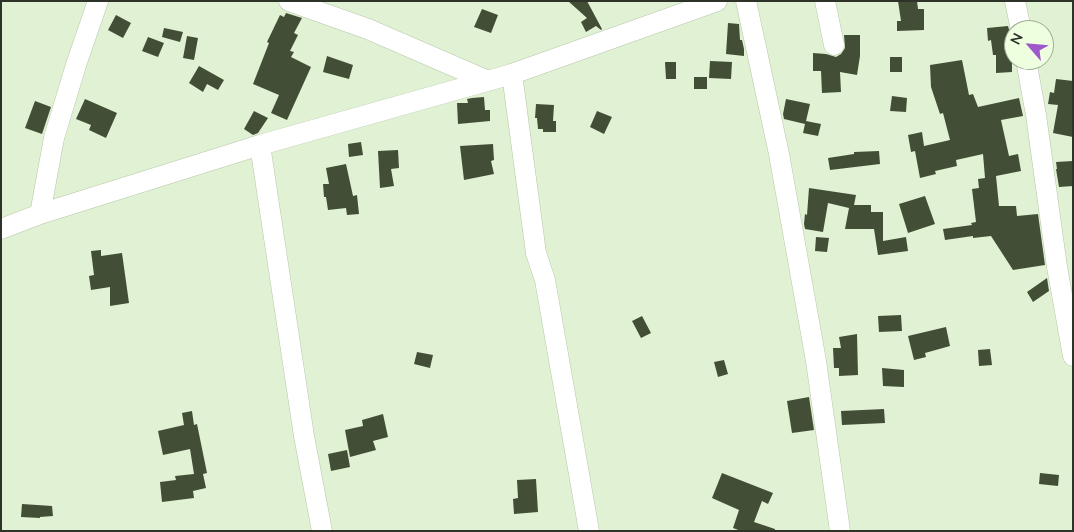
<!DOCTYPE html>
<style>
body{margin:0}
#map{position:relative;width:1074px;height:532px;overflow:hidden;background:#e1f1d3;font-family:Mulish,sans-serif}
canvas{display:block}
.frame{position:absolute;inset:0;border:2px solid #2d3328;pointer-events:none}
.north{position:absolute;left:1004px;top:20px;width:50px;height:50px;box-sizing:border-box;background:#eeffe0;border:1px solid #a1ad96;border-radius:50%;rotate:297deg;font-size:14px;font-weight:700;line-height:20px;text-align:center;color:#2d3328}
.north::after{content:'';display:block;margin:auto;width:18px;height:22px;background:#9f58cb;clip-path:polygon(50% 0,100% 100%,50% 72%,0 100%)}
</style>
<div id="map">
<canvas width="1074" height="532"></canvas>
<div class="frame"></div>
<div class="north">N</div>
</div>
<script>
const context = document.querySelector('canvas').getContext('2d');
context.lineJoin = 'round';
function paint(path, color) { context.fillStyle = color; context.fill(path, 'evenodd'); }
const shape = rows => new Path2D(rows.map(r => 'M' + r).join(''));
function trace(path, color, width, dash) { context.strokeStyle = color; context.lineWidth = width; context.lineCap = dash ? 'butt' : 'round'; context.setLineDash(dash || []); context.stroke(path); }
paint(shape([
 [568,1,587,1,602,29,601,30,596,26,586,32,581,22,587,18],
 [898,1,917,1,918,9,924,9,924,30,897,31,897,21,901,21],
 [482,9,498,15,491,33,474,27],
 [286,13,302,18,294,33,298,35,290,51,294,52,291,57,311,67,287,120,271,113,279,95,253,84,269,43,267,42,280,15,284,17],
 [116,15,131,23,123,38,108,30],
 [728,23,739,24,740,40,742,40,744,49,744,56,726,54],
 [1008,26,1010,33,1014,39,1014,49,1012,49,1012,72,996,73,996,55,993,55,991,40,988,41,987,28],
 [164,28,183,32,180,42,162,37],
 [844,35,860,35,860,56,857,75,840,72,841,92,822,93,821,71,813,71,813,53,826,54,836,57,841,54,845,48],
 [187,36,198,38,194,60,183,58],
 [148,37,164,43,158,57,142,51],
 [327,56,353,65,349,79,323,72],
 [890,57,902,57,902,72,890,72],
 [962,60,969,95,973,94,978,107,1019,98,1023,116,1001,120,1009,156,1018,154,1021,171,996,176,999,206,1016,206,1017,216,1038,214,1045,265,1013,270,991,236,973,238,973,236,945,240,943,229,972,225,971,223,976,222,972,189,979,188,978,179,985,178,983,154,956,160,957,166,935,171,936,174,920,178,915,151,911,152,908,135,922,132,924,146,950,140,943,113,940,114,931,87,930,65],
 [710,61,732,62,731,79,709,78],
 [665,62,676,62,676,79,666,79],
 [199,66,224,80,218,90,207,84,203,92,189,83],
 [694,77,707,77,707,89,694,89],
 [1056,79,1073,81,1073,137,1053,133,1058,105,1048,104,1050,92,1054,93],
 [892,96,907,98,906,112,890,111],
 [484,97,485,110,490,110,490,121,458,124,457,103,468,103,467,99,472,98],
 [85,99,117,113,106,138,89,130,91,125,76,119],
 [786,99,810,104,806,121,821,124,818,136,803,133,805,124,784,119,783,114],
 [35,101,51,107,42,134,25,128],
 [536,104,554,105,553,121,556,121,556,132,543,132,543,129,538,129,537,118,535,118],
 [254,111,268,118,258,133,253,135,244,129],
 [597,111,612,117,604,134,590,127],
 [361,142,363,155,349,157,348,144],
 [493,144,494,160,491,161,494,174,464,180,460,146],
 [398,150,399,168,391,169,394,186,380,188,378,151],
 [879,151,880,164,830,170,828,158,854,154,854,152],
 [1073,161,1073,186,1059,187,1056,169,1057,169,1056,162],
 [346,164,353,196,357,195,359,214,347,215,346,208,328,210,326,197,324,197,323,184,329,184,326,168],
 [809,188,856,195,854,205,871,205,871,212,883,212,883,241,906,237,908,251,878,255,874,229,845,229,849,208,828,203,823,232,805,229,804,224,805,214,807,215],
 [925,196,935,224,908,233,899,204],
 [816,237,829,238,827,252,815,251],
 [101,250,101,256,122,253,129,303,110,306,110,287,91,290,89,276,94,275,91,251],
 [1047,278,1049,291,1033,302,1027,292],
 [901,315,902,331,879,332,878,316],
 [642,316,651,333,641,338,632,321],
 [946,327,950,346,925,353,926,357,914,360,908,336],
 [857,334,858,375,839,376,839,368,834,368,833,348,841,348,839,337],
 [990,349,992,365,979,366,978,350],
 [417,352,433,355,430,368,414,364],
 [724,360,728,374,718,377,714,362],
 [882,368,904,370,904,387,883,386],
 [809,397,814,430,792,433,787,401],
 [884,409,885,423,842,425,841,411],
 [192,411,194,425,197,424,207,473,203,474,206,488,193,491,194,498,162,502,160,482,176,480,175,476,194,474,190,449,163,455,158,431,184,425,182,413],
 [383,414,388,437,373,441,376,450,350,457,345,430,363,426,362,420],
 [347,450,350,467,331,471,328,454],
 [722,473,773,493,768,504,762,501,754,522,775,529,775,531,741,531,733,528,739,510,712,498],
 [1040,473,1059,475,1058,486,1039,484],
 [536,479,538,512,514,514,513,499,518,498,517,480],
 [22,504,52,506,53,516,40,517,40,518,21,517]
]), '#424f36');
const minor = shape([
 [289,1,368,29,488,81],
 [746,1,779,154,816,361,840,531],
 [825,1,834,45],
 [1015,1,1021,30],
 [1026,60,1036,115,1057,267,1073,356],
 [512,74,536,253,545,280,589,531],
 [260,145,304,436,322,531],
 [40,214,54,138,76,65,98,1],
 [1,229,40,214,260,145,512,74,717,1]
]);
trace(minor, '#b7c7a9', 21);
trace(minor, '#fff', 20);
</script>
